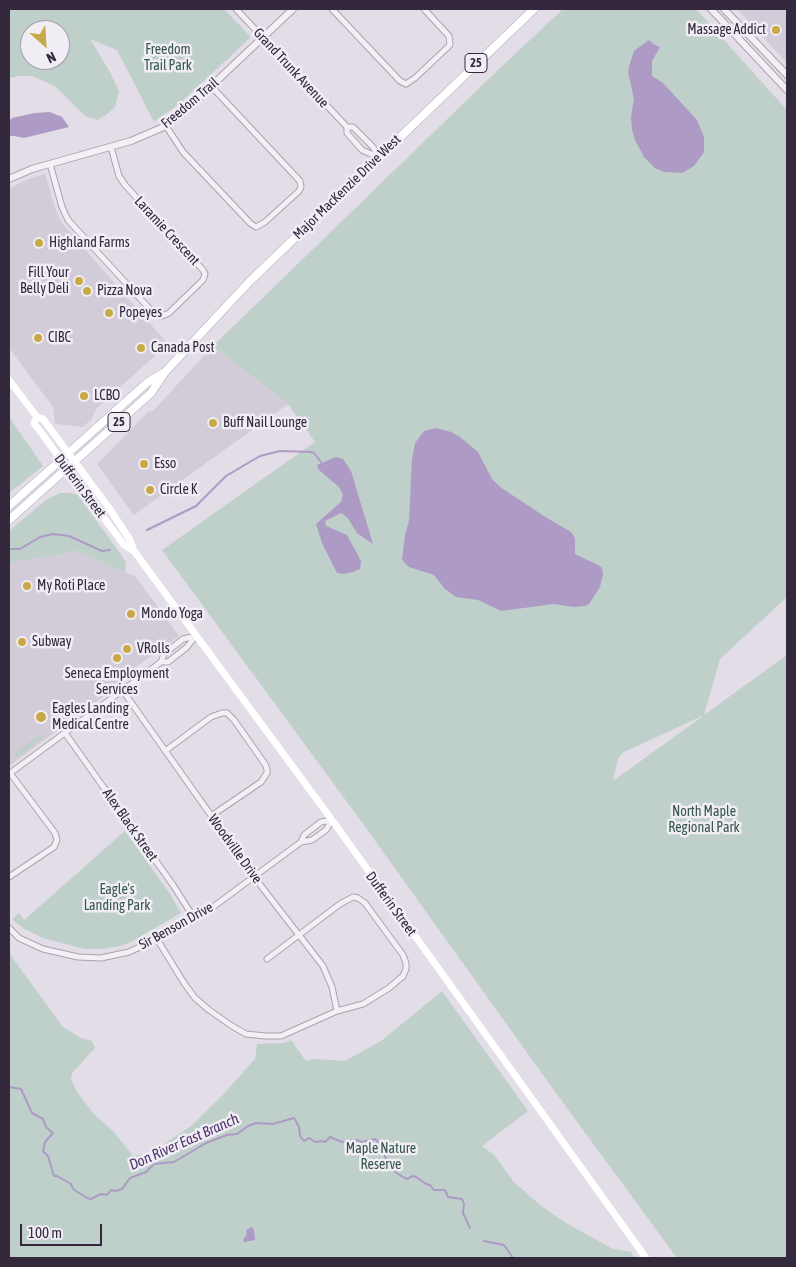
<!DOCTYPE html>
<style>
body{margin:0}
#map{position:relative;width:796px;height:1267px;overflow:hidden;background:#e2dde6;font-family:"Asap Condensed",sans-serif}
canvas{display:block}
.frame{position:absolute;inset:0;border:10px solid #33283c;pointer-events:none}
.north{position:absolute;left:20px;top:20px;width:50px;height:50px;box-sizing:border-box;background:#f0edf4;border:1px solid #a49eaa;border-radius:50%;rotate:154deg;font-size:14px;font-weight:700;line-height:20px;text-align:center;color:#33283c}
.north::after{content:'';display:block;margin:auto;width:18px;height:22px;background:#c7a947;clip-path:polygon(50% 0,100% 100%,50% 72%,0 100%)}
.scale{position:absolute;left:20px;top:1224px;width:82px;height:22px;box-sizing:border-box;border:2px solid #33283c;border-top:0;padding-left:6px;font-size:15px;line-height:18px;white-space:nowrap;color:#33283c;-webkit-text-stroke:4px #f0edf4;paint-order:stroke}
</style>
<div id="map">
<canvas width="796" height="1267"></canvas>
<div class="frame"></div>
<div class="north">N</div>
<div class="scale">100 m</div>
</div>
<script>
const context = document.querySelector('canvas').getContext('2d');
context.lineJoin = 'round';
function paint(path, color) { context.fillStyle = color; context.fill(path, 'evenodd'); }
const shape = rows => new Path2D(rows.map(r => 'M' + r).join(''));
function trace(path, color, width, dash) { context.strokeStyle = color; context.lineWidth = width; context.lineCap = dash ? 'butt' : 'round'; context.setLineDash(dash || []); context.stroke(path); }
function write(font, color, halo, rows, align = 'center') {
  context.font = font + ' "Asap Condensed",sans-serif'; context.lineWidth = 5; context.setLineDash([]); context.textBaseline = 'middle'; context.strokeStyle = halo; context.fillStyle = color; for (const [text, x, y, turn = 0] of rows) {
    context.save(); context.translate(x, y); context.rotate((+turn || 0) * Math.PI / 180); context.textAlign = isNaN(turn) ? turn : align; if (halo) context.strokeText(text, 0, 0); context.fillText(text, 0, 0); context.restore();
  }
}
paint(shape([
 [737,9,787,9,787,63],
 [45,174,56,211,62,223,168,344,96,409,90,422,89,421,83,427,55,424,53,407,9,348,9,189,28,179],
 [213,346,288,404,134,515,97,464,149,411,153,411],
 [76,551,135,576,179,636,136,667,108,693,9,766,9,563]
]), '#d2ccd8');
paint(shape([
 [9,9,224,9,250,36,250,38,179,104,154,122,117,50,90,39,110,72,119,91,115,107,106,115,97,120,85,116,55,86,32,76,20,76,9,78],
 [30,30,60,30,60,60,30,60],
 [563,9,696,9,787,110,787,597,720,659,704,715,787,655,787,1258,677,1258,556,1093,361,821,162,550,315,442,288,404,213,346,500,68],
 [702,716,702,717,613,781,618,758,624,752],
 [9,417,43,466,9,493],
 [60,493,71,493,78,495,122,556,126,563,125,572,76,551,9,563,9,531,46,500],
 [39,735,42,739,17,758,14,754],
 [125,831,170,894,181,913,131,942,120,946,104,949,84,949,43,938,23,928,12,919,19,913,24,920],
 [9,953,63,1027,81,1038,92,1041,95,1048,72,1073,71,1079,77,1092,93,1113,114,1132,133,1156,151,1153,191,1126,221,1097,255,1059,257,1044,284,1043,291,1040,306,1061,313,1059,345,1061,381,1041,442,991,528,1111,482,1146,494,1155,514,1182,541,1206,566,1223,613,1249,631,1252,635,1258,9,1258]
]), '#bfd0ca');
paint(shape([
 [649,40,653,44,660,47,652,61,652,76,663,83,697,120,704,137,704,152,694,166,682,173,664,172,655,168,644,157,635,140,632,130,631,117,634,99,628,72,629,66,634,51],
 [50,112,62,117,69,127,24,138,14,136,9,136,9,121,12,118,35,113],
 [436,428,451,432,460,437,478,452,492,479,500,487,547,518,571,532,575,538,575,554,598,565,602,568,603,574,600,587,589,604,585,606,574,607,554,604,501,611,478,600,456,597,445,589,434,575,409,567,404,562,402,559,405,535,409,521,412,459,415,443,424,431],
 [336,457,343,459,351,471,373,544,357,533,347,517,341,513,325,521,326,526,347,535,361,561,360,569,353,572,344,574,337,573,322,543,316,524,341,502,343,495,339,487,319,470,317,465],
 [252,1227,254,1230,255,1240,244,1242,243,1240,247,1234,246,1230]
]), '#ad9ac5');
trace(shape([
 [147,530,196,506,226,476,260,456,280,451,311,452,314,453,321,462],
 [9,549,20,549,40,537,53,534,69,536,102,551,110,550],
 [9,1087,21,1089,32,1113,43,1119,46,1127,53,1133,45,1142,43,1151,48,1156,54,1176,57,1176,71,1184,73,1189,87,1198,91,1199,101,1194,107,1195,111,1190,116,1191,122,1189,130,1178,146,1172,154,1164,174,1162,206,1143,227,1135,237,1134,248,1126,256,1123,273,1124,294,1118,299,1127,300,1136,304,1141,309,1138,315,1142,322,1141,325,1142,330,1137,342,1142,356,1140,362,1142,375,1139,379,1143,390,1167,398,1174,407,1179,413,1176,416,1177,426,1184,430,1185,434,1190,445,1190,448,1197,462,1199,464,1204,463,1213,470,1228],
 [484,1241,504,1245,513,1258]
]), '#ad9ac5', 2);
const minor = shape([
 [236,9,347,127,347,133,362,150,378,157],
 [332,9,400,81,406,84,415,78,450,45,449,36,424,9],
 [166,126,183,152,250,223,256,227,265,222,299,191,301,187,300,181,211,86],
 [347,127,353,127,373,147,378,157],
 [50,164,62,207,68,220,147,306,156,315,162,316,169,313,203,280,205,274,203,270,125,185,119,176,111,147],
 [161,662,168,662,186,648,196,636],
 [123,691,261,886,323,966,332,987,337,1011],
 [65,733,173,885,194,918],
 [165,751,211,717,222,713,227,713,234,720,265,764,267,769,267,773,261,782,211,816],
 [9,774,161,662,164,654,183,639,196,636],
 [301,842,304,835,321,822,332,820],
 [9,877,54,847,57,840,55,833,10,773],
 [9,928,19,938,43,949,78,957,101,958,129,952,157,939,213,907,301,842,312,840,326,830,332,820],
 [157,939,184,983,195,998,209,1010,232,1026,246,1034,265,1036,281,1036,337,1011,363,1004,389,988,403,976,406,969,406,963,403,955,365,903,358,898,353,897,340,904,267,959]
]);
const tertiary = shape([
 [711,9,787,90],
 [724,9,787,75],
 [9,179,32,169,131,141,166,126,188,108,293,9]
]);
const primary = shape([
 [9,506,148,382,163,373],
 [9,520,151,393,165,372,250,281,534,9]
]);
trace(minor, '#aaa3b0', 7);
trace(tertiary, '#aaa3b0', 8);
trace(primary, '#a89db2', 9);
trace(minor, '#f3f0f5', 5);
trace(tertiary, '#f3f0f5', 6);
trace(shape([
 [9,380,37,417,43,419,109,508,130,540,134,551],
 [37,417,34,423,124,545,134,551,332,820,646,1258]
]), '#fff', 7);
trace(primary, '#fff', 8);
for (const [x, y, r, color] of [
 [776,30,5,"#c7a947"],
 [39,243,5,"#c7a947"],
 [79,281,5,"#c7a947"],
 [87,291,5,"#c7a947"],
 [109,313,5,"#c7a947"],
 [38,338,5,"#c7a947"],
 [141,348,5,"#c7a947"],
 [84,396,5,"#c7a947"],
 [213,423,5,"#c7a947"],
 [144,464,5,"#c7a947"],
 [150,490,5,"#c7a947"],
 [27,586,5,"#c7a947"],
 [131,614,5,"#c7a947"],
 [22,642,5,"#c7a947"],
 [127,649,5,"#c7a947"],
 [117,658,5,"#c7a947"],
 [41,717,6,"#c7a947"]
]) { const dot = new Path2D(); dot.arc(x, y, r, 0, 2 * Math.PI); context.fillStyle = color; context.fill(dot); trace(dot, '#f0edf4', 2); }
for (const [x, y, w] of [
 [476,63,22],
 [119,422,22]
]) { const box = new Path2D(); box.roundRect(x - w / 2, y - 9.5, w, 19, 4); context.fillStyle = '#f0edf4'; context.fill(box); trace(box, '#33283c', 1); }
write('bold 12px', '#33283c', null, [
 ["25",476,63],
 ["25",119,422]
]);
write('14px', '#33283c', '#f0edf4', [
 ["Massage Addict",766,30,"right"],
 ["Highland Farms",49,243],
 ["Fill Your",69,273,"right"],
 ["Belly Deli",69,289,"right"],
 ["Pizza Nova",97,291],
 ["Popeyes",119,313],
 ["CIBC",48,338],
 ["Canada Post",151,348],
 ["LCBO",94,396],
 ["Buff Nail Lounge",223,423],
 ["Esso",154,464],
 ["Circle K",160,490],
 ["My Roti Place",37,586],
 ["Mondo Yoga",141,614],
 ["Subway",32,642],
 ["VRolls",137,649],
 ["Seneca Employment",117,674,"center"],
 ["Services",117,690,"center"],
 ["Eagles Landing",52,709],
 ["Medical Centre",52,725]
], 'left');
write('14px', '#36574e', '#f0edf4', [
 ["Freedom",168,50],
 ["Trail Park",168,66],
 ["North Maple",704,812],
 ["Regional Park",704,828],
 ["Eagle's",117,890],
 ["Landing Park",117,906],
 ["Maple Nature",381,1149],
 ["Reserve",381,1165]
]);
write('14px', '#33283c', '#f0edf4', [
 ["Grand Trunk Avenue",291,68,47],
 ["Freedom Trail",190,103,-40],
 ["Major MacKenzie Drive West",347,187,-44],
 ["Laramie Crescent",167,231,47],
 ["Dufferin Street",80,486,53],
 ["Alex Black Street",130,825,55],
 ["Woodville Drive",235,849,54],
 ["Dufferin Street",391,904,54],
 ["Sir Benson Drive",176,926,-29]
]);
write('italic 15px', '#4f346e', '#f0edf4', [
 ["Don River East Branch",184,1142,-24]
]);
</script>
